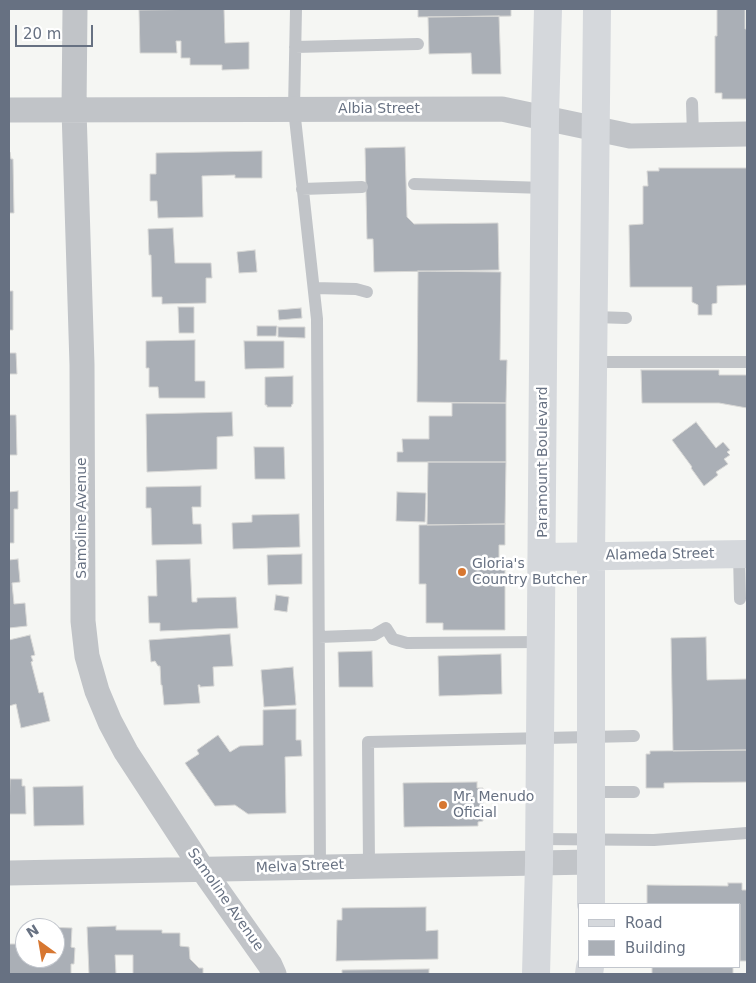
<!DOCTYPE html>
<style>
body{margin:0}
#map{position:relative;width:756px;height:983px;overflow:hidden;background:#f5f6f3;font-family:"DejaVu Sans",sans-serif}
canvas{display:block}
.frame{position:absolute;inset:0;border:10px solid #677182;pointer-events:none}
.legend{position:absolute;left:578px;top:903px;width:162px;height:65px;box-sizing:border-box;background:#fff;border:1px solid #c2c6cd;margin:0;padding:6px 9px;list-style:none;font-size:15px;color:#677182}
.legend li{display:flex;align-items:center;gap:10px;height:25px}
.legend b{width:25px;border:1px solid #c2c6cd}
.north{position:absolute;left:15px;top:918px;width:50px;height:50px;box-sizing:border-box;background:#fff;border:1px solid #c2c6cd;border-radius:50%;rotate:328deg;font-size:14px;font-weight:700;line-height:20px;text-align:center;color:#677182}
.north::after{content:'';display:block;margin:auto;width:18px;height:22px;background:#d77731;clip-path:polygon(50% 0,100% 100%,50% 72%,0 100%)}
.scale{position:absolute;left:15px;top:25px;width:78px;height:22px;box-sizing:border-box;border:2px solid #677182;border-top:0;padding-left:6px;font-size:15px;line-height:18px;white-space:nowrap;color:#677182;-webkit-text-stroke:4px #fff;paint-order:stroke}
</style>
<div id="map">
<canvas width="756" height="983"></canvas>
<div class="frame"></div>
<ul class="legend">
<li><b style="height:6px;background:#d5d8dc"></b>Road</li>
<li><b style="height:14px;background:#aaafb6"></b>Building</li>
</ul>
<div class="north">N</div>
<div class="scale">20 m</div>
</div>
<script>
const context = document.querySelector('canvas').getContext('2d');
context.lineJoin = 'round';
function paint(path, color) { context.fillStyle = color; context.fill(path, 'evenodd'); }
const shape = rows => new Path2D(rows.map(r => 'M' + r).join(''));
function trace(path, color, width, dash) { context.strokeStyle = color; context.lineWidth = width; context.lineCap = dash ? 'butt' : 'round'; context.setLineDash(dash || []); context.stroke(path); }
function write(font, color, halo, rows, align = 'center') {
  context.font = font + ' "DejaVu Sans",sans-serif'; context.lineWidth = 5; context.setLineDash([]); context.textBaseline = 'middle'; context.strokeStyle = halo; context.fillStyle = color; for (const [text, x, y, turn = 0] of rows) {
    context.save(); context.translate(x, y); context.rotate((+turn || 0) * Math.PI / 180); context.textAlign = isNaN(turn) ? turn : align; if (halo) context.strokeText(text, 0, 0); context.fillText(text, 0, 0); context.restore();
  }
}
const building = shape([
 [224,9,225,43,249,42,249,69,222,70,222,65,190,65,190,58,181,58,181,41,176,41,177,53,140,53,139,10,224,9],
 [418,9,511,9,511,16,418,17,418,9],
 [717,9,745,9,745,29,747,29,747,99,722,99,722,93,715,93,715,36,717,36,717,9],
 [499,16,501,74,472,74,471,53,429,54,428,17,499,16],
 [405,147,407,217,414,224,498,223,499,270,374,272,373,239,367,239,365,148,405,147],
 [262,151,262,178,235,178,235,175,202,176,203,217,158,218,157,201,150,201,150,174,156,174,156,153,262,151],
 [9,152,10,152,11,159,13,159,14,213,9,213,9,152],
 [659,168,747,168,747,285,717,286,717,303,712,304,712,315,698,315,698,305,692,302,692,287,630,287,629,225,643,224,643,186,648,186,647,171,659,171,659,168],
 [173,228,175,263,211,263,212,278,206,278,206,303,162,304,162,297,152,297,151,255,149,255,148,229,173,228],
 [255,250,257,272,239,273,237,252,255,250],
 [418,271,501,272,500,360,507,360,506,403,417,402,418,271],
 [9,291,13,291,13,330,9,330,9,291],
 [178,307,194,307,194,333,179,333,178,307],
 [301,308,302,318,279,320,278,310,301,308],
 [257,326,277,326,276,336,257,336,257,326],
 [278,327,305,327,305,338,278,337,278,327],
 [195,340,195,381,205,381,205,398,159,398,158,387,149,387,149,368,146,368,146,341,195,340],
 [244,341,284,341,284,368,245,369,244,341],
 [9,353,16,353,17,374,9,374,9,353],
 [641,370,719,370,719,375,747,375,747,408,719,403,642,403,641,370],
 [293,376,293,404,292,404,291,407,267,407,267,405,265,405,265,377,293,376],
 [452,403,506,403,506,462,397,462,397,452,403,452,402,439,429,439,429,416,452,416,452,403],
 [232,412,233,436,217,437,217,469,147,472,146,414,232,412],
 [9,415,16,415,17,455,9,455,9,415],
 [696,422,716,448,723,442,730,450,727,452,730,455,724,459,728,464,716,472,718,475,704,486,691,468,692,467,672,440,696,422],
 [254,447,284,447,285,479,255,479,254,447],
 [428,462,506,462,505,524,427,525,428,462],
 [201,486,201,507,192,507,193,524,201,524,202,544,152,545,151,508,146,508,146,487,201,486],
 [18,491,18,509,14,509,14,543,9,543,9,492,18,491],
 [397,492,426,493,425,522,396,521,397,492],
 [299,514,300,547,233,549,232,523,252,522,252,515,299,514],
 [505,524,505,545,499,545,499,559,505,559,505,630,443,630,443,623,426,623,426,584,419,584,419,525,505,524],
 [302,554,302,584,268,585,267,555,302,554],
 [18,559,20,582,12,583,14,604,25,603,27,626,9,628,9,560,18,559],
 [190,559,192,602,197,602,197,598,236,597,238,628,160,631,160,623,149,623,148,596,157,596,156,560,190,559],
 [276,595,289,597,287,612,274,610,276,595],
 [230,634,233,666,213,667,214,686,200,687,200,685,198,685,200,703,164,705,162,685,161,685,160,666,158,666,155,661,151,662,149,640,230,634],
 [30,635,35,655,31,656,33,661,31,662,39,693,43,692,50,721,21,728,16,704,9,706,9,640,30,635],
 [706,637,707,680,747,679,747,750,673,751,671,638,706,637],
 [372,651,373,687,339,687,338,652,372,651],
 [501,654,502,694,439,696,438,656,501,654],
 [293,667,296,705,264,707,261,670,293,667],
 [296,709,296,740,301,740,302,756,285,757,286,813,248,814,235,805,215,806,185,763,199,754,197,750,218,735,230,752,240,746,263,745,263,710,296,709],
 [747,750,747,782,664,783,664,788,646,788,646,754,650,754,650,751,747,750],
 [10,779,22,779,22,786,25,786,26,814,9,814,10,779],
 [477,782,477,788,483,788,483,821,478,822,478,826,404,827,403,783,477,782],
 [83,786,84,825,34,826,33,787,83,786],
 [728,883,742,883,742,890,747,890,747,961,740,961,740,904,647,904,647,885,728,886,728,883],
 [426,907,426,931,438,930,438,959,336,961,337,920,342,920,342,908,426,907],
 [116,926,116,930,162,930,162,933,180,933,180,946,189,947,190,959,199,968,203,968,203,974,133,974,133,955,115,955,116,974,89,974,87,927,116,926],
 [46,927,72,928,71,947,75,948,74,964,71,964,71,974,9,974,9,944,25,944,25,958,55,958,55,928,46,927],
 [652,967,733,967,733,974,652,974,652,967],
 [429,969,429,974,342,974,342,970,429,969]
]);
paint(building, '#aaafb6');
trace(building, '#d7d7d5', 1);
trace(shape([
 [296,9,294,109,317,319,320,867],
 [295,47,418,44],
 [692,103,693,135],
 [414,184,545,188],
 [302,189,362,187],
 [314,288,356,289,367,292],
 [594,317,626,318],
 [594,362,747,362],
 [739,554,740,599],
 [319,637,374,635,386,628,393,639,407,643,541,642],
 [591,792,634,792],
 [539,839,654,840,747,833],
 [369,865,368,742,634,736]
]), '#c1c4c8', 12);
trace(shape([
 [75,9,74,110,82,365,83,621,87,656,97,691,110,722,126,752,203,870,270,965,274,974],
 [9,110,502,109,630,136,747,134],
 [9,873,591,862]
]), '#c1c4c8', 25);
trace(shape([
 [543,557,747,554],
 [591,904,591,556,597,9],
 [536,974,539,864,545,117,548,9],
 [589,974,590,967]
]), '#d5d8dc', 28);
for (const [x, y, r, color] of [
 [462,572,5,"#d77731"],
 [443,805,5,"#d77731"]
]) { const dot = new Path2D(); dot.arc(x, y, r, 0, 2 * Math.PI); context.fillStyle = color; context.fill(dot); trace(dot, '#fff', 2); }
write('14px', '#677182', '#fff', [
 ["Albia Street",379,109],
 ["Paramount Boulevard",543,462,-90],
 ["Samoline Avenue",82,518,-90],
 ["Alameda Street",660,555,-1],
 ["Melva Street",300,867,-2],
 ["Samoline Avenue",225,900,55]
]);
write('14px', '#677182', '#fff', [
 ["Gloria's",472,564],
 ["Country Butcher",472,580],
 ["Mr. Menudo",453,797],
 ["Oficial",453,813]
], 'left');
</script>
